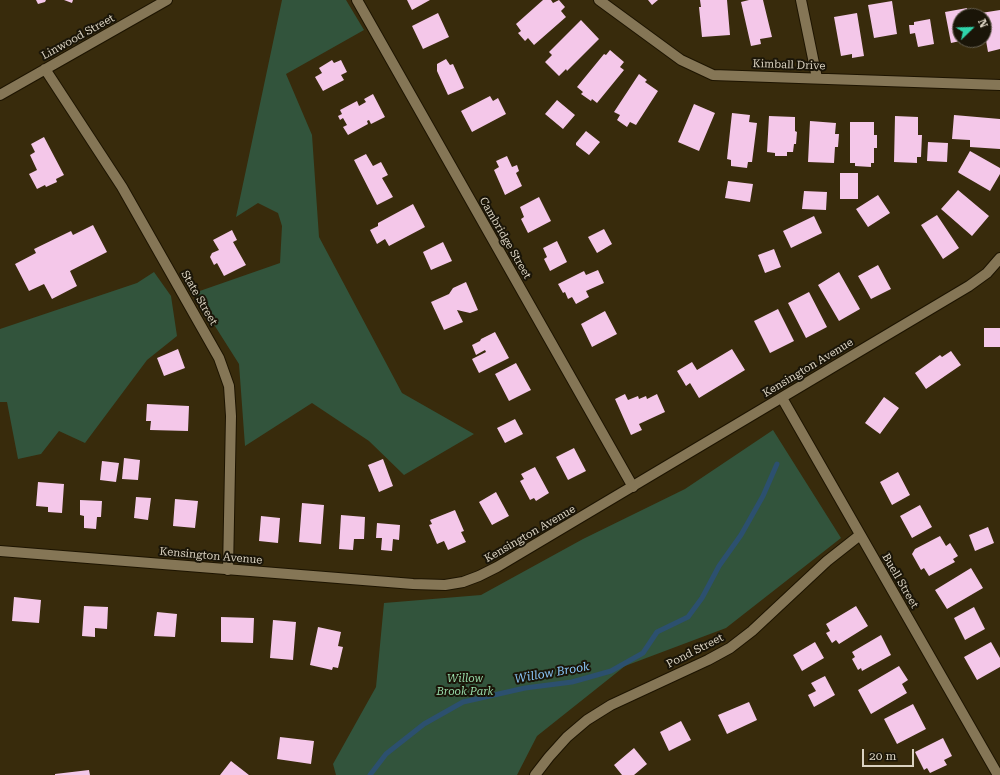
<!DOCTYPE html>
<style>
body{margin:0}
#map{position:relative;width:1000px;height:775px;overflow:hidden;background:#382b0c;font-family:"Roboto Serif",serif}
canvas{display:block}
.north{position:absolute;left:952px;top:8px;width:40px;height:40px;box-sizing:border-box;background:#1a1508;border:1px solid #676152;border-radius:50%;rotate:67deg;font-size:11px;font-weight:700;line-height:16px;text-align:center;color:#dad2c1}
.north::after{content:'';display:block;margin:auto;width:14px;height:18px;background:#2fd4aa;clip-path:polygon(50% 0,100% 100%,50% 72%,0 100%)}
.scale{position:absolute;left:862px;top:749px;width:52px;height:18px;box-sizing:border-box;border:2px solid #dad2c1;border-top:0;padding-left:5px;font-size:12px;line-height:14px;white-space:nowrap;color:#dad2c1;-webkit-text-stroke:3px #1a1508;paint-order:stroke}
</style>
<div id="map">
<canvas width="1000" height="775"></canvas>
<div class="north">N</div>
<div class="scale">20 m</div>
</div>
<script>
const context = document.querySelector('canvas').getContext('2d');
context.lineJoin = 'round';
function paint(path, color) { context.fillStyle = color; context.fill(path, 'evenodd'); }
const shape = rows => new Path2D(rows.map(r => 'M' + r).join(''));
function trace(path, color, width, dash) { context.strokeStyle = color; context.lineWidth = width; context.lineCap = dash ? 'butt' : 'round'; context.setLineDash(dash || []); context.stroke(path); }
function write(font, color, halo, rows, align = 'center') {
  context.font = font + ' "Roboto Serif",serif'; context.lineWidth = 4; context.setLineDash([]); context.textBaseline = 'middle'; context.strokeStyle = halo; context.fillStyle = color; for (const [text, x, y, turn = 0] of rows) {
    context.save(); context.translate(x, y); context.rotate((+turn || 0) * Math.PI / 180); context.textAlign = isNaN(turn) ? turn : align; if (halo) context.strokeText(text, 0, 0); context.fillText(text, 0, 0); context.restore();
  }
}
paint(shape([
 [282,0,346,0,364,30,286,74,312,135,319,237,402,393,474,434,404,475,369,441,312,403,245,446,239,364,194,293,280,263,282,226,278,213,258,203,236,217],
 [154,272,171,296,177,336,147,360,85,443,59,431,41,454,18,459,7,402,0,402,0,329,137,283],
 [773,430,841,538,726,628,625,666,537,736,517,775,336,775,333,764,376,687,384,603,481,595,583,539,685,489]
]), '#32543c');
trace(shape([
 [370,775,386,754,424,724,463,702,525,688,572,682,611,671,643,653,657,632,688,617,702,598,719,566,741,535,763,496,777,464]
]), '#2c506f', 5);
paint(shape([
 [36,0,46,0,45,2,38,4],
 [64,0,73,0,72,3],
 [407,0,430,0,412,10],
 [543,0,551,0,553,3,559,0,565,7,561,11,566,17,534,45,528,38,525,41,518,33,521,31,516,24],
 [648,0,658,0,652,5],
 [700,0,727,0,730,35,702,37,699,7,701,7],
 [749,0,763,0,772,37,760,39,761,44,751,46,741,2],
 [892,1,897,34,874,38,868,5],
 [967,8,968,16,960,16,960,41,951,43,945,12],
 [1000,10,1000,49,988,52,984,29,984,16,981,16,981,13],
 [438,13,449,37,423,49,412,26],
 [857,13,864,56,852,58,852,54,841,56,834,17],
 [930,19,934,44,918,47,915,33,910,34,909,25,914,25,914,22],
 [581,20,599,39,567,71,566,69,559,76,545,62,552,55,549,52],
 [610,50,624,62,620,67,624,70,597,103,592,99,591,101,581,94,583,92,577,87,604,54,606,55],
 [446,59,450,65,453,64,464,88,448,95,437,71,437,64],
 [332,60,334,63,341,60,347,72,341,75,344,80,323,91,315,77,322,73,319,68],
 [639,74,647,80,645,82,658,91,636,125,630,122,627,127,617,120,620,115,614,112],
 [373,94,385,117,371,124,369,120,367,121,368,124,348,135,343,127,347,125,343,118,340,120,338,116,342,114,340,110,357,101,359,106,366,102,364,99],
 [490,96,493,101,498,98,506,114,472,132,461,111],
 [557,100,575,115,563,129,545,114],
 [694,104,715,113,699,151,678,142],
 [732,113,750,115,749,122,757,123,752,162,748,162,747,168,731,166,731,160,727,159],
 [954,115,1000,119,1000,149,970,147,970,140,952,139],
 [769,116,795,117,795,131,797,132,796,144,794,144,793,152,787,152,787,156,775,156,775,153,767,152],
 [895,116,918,117,918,135,922,135,921,157,917,157,917,163,894,162],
 [810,121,836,123,835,134,839,134,838,147,835,147,834,163,808,162],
 [850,122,874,122,874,135,877,135,877,148,874,148,874,163,871,163,871,167,855,166,855,163,850,163],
 [586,131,600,142,589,155,576,145,576,143],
 [44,137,64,175,56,179,57,182,46,187,45,185,37,189,29,174,37,170,30,155,35,152,31,144],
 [928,142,948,143,947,162,927,161],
 [970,151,1000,168,1000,174,990,191,959,173,958,172],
 [366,154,373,166,381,162,388,175,382,178,393,197,377,205,354,160],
 [507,156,512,167,517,165,519,171,516,173,522,186,505,195,494,170,499,167,496,161],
 [840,173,858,173,858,199,840,199],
 [728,181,753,184,750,202,725,198],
 [958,190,989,216,972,236,941,209],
 [804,191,827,192,826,210,802,209],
 [878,195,890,213,868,227,856,209],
 [539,197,551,221,528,233,521,219,524,217,520,207],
 [413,204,425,227,389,246,385,239,377,244,370,230,378,226,378,223],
 [937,215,959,248,943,259,921,225],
 [814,216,822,233,791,248,783,231],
 [93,225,107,252,70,271,77,286,52,299,44,284,29,291,15,264,36,253,34,249,71,231,73,235],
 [604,229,612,244,597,253,588,237],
 [232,230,237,240,233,242,246,265,224,276,217,263,214,265,210,257,212,253,219,250,213,240],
 [557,241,567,262,550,271,544,259,547,257,543,248],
 [443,242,452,261,431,270,423,252],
 [774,249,781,267,765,273,758,255],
 [878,265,891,289,871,299,858,276],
 [598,270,604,283,586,291,589,297,576,304,572,297,568,299,565,292,563,293,558,284,584,271,586,275],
 [839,272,860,309,839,321,818,285],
 [466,282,478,310,470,313,457,310,463,322,444,330,431,302,449,294,453,288],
 [809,292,827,327,806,338,788,303],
 [778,309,794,341,770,353,754,321],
 [605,311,617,334,592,347,581,324],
 [984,328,1000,328,1000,347,984,347],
 [495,332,509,358,479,373,472,359,486,352,485,350,476,355,472,345,480,341,481,339],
 [178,349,185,368,164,376,157,358],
 [732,349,745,370,699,398,690,383,686,386,677,371,692,362,697,370],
 [951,351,961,365,926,389,915,373,940,355,942,357],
 [516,363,531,390,509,401,495,374],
 [625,394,628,400,638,396,639,399,646,396,647,399,657,394,665,412,639,424,642,430,631,435,615,399],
 [884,397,899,408,880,434,865,423],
 [147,404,189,406,188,431,150,430,151,421,146,421],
 [515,419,523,434,505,443,497,428],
 [574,448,586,471,568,480,556,457],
 [124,458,140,460,138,480,122,479],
 [383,459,393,486,379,492,368,465],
 [102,461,119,463,116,482,100,480],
 [535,467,549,493,536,501,534,498,530,500,520,481,524,479,521,474],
 [898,472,910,495,892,505,880,482],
 [38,482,64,484,62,513,48,512,48,507,36,506],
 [496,492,509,516,492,525,479,502],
 [136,497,151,498,148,520,134,518],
 [175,499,198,501,195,528,173,526],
 [80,500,102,501,101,517,97,517,96,529,84,528,84,516,80,515],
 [302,503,324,505,321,544,299,542],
 [920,505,932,527,912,538,900,516],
 [455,510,464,531,461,532,466,542,448,550,444,541,437,544,429,525,432,524,430,520],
 [341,515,365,517,364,539,354,539,353,550,339,549],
 [261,516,280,518,278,543,259,541],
 [377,523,400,525,399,540,393,539,392,551,381,550,382,538,376,538],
 [988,527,994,543,975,551,969,535],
 [940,536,946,546,950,543,958,556,953,559,955,562,929,576,924,568,921,570,912,554,915,549],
 [971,568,983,588,947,609,935,590],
 [14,597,41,600,39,623,12,621],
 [84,606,108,607,107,629,95,628,95,637,82,636],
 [856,606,868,626,839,644,836,640,832,643,826,633,830,631,826,624],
 [974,607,985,629,965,640,954,618],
 [157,612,177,614,175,637,154,636],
 [221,617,254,618,253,643,221,642],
 [273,620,296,622,293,660,270,658],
 [318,627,341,632,338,646,343,647,338,668,333,667,332,670,310,665],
 [881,635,891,655,862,671,861,668,858,670,852,659,855,657,852,652],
 [815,642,824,658,802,671,793,655],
 [991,642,1000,658,1000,667,977,680,964,657],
 [899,666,908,680,902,684,907,693,871,714,858,690],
 [825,676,835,695,814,707,808,695,816,691,811,683],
 [749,702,757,720,727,734,718,715],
 [913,704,926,729,897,744,884,719],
 [681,721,691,740,669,751,660,732],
 [280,737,314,741,311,764,277,759],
 [943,738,952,756,944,760,947,765,930,773,927,768,924,770,915,752],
 [634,748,647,764,634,775,622,775,614,765],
 [231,761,249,775,220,775],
 [89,770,90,775,55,775,55,774]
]), '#f4c7e9');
const street = shape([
 [357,0,633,487],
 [599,0,681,60,713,75,1000,85],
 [801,0,817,78],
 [45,69,122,187,219,358,229,386,231,416,228,570],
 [0,95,167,0],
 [782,398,998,775],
 [535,775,549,757,567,737,587,720,611,705,708,660,730,648,752,631,827,561,860,535]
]);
const secondary = shape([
 [0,551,413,584,445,585,463,582,479,576,497,567,969,286,987,273,1000,258]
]);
trace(street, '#1d1400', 12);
trace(secondary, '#1d1400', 12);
trace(street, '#857656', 10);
trace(secondary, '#857656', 10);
write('11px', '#dad2c1', '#1a1508', [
 ["Linwood Street",78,37,-29],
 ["Kimball Drive",789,65,2],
 ["Cambridge Street",505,238,60],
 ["State Street",199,298,60],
 ["Kensington Avenue",808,368,-31],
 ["Kensington Avenue",530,534,-30],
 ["Kensington Avenue",211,556,5],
 ["Buell Street",900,581,60],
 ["Pond Street",695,651,-27]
]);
write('italic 11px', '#98dcab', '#1a1508', [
 ["Willow",465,679],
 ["Brook Park",465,692]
]);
write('italic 12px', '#8ac5f9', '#1a1508', [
 ["Willow Brook",552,673,-10]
]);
</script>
